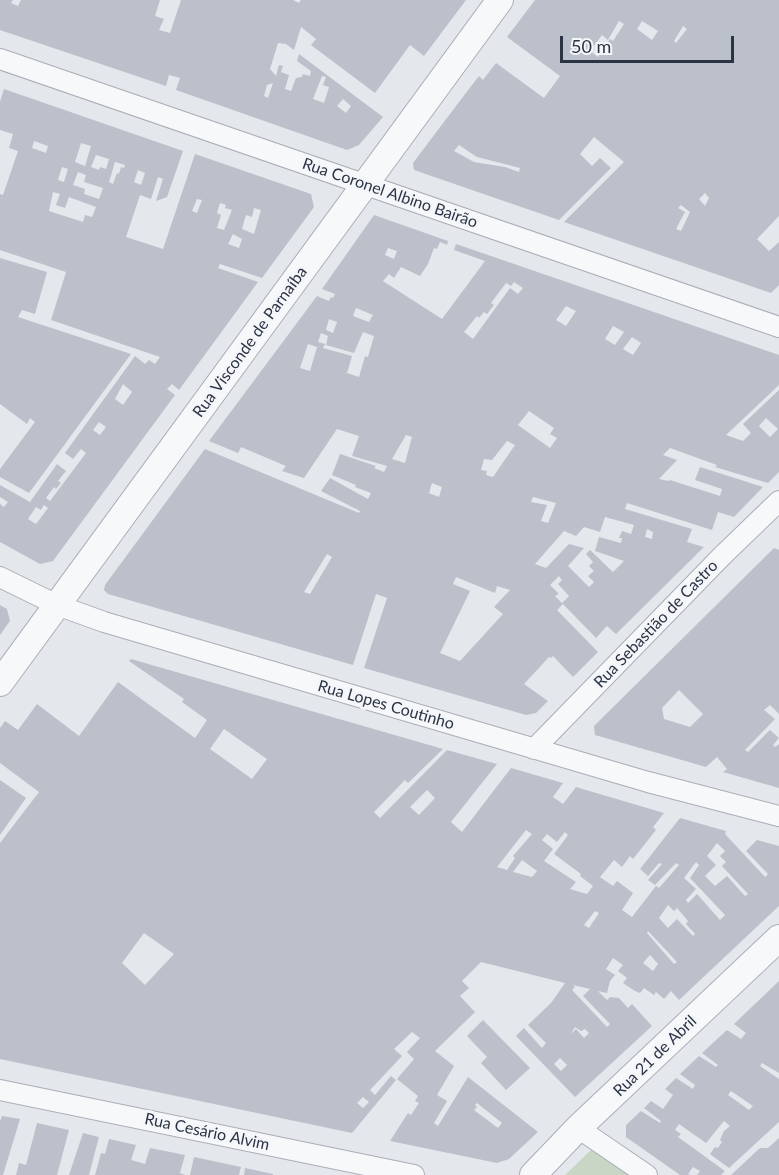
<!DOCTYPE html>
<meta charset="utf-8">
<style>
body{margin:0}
#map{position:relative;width:779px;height:1175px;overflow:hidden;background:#e4e7ec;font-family:Lato,sans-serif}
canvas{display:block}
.scale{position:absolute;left:560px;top:36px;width:174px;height:27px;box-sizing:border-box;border:3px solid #2b3445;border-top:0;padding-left:8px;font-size:18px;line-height:21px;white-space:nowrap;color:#2b3445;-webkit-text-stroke:4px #f4f6f9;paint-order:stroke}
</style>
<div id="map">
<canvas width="779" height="1175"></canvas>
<div class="scale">50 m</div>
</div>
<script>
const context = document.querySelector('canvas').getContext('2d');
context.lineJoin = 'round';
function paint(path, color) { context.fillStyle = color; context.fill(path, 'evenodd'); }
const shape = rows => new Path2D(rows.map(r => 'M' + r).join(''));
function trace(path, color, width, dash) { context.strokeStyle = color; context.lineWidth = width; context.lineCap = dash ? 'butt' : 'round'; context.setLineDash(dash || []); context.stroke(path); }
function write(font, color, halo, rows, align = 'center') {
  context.font = font + ' Lato,sans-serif'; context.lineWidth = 6; context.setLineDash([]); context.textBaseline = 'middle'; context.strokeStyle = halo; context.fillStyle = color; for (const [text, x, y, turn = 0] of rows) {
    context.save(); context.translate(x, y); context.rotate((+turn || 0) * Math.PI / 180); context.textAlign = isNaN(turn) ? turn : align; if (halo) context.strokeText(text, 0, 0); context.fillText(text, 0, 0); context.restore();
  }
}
paint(shape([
 [593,1148,629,1175,565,1175]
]), '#c9d6c5');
paint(shape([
 [0,0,13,0,11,3,18,6,21,0,160,0,155,16,164,19,159,30,170,33,181,0,293,0,299,3,301,0,466,0,424,56,410,45,375,93,311,45,316,39,301,27,294,50,286,44,278,43,270,69,276,76,279,65,283,66,281,72,289,75,285,89,291,91,296,78,302,77,303,74,310,76,311,71,297,61,299,54,383,117,359,145,347,150,176,90,180,78,169,75,166,86,0,30],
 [322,76,326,77,323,85,329,87,324,103,313,99],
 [273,83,268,98,264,96,267,85],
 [343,99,351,106,346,113,337,106],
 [535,0,779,0,779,216,757,239,769,251,779,242,779,285,771,293,564,222,624,162,594,137,580,154,592,166,600,158,611,168,559,220,414,170,413,163,459,102,479,76,483,80,496,63,544,98,560,76,507,37],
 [619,21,624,24,613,41,610,39,598,57,590,51,602,35,608,40],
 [642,21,658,31,652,40,637,29],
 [683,26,687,29,676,43,674,41],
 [459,145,477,157,520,168,519,172,505,167,474,162,454,151],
 [705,193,709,198,705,206,699,199],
 [681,205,690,212,681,231,676,229,685,212,678,208],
 [4,89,183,151,167,197,156,201,163,179,158,177,151,199,140,195,126,237,163,249,195,154,311,194,314,207,262,278,220,264,218,268,258,282,179,390,172,384,167,389,175,395,53,561,40,564,0,542,0,504,4,507,8,502,0,497,0,485,30,502,57,464,66,471,58,481,61,483,56,489,54,487,46,498,50,501,86,453,81,449,73,459,65,453,135,356,145,364,149,360,155,364,160,357,51,320,66,272,0,250,0,194,3,195,18,151,9,148,13,134,0,130,0,102],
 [34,141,48,146,46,153,32,148],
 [81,143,91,146,85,166,75,162],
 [96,155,109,159,106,169,100,167,99,170,91,167],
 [115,162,125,165,124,168,121,167,119,174,117,173,113,184,109,182],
 [62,167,68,169,64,182,58,180],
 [138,170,145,173,141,185,134,182],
 [78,172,86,175,84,182,103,188,99,199,84,194,85,189,73,185],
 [53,192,60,194,56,205,65,208,69,197,96,207,92,217,85,215,83,222,49,211],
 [197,199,202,200,197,213,192,211],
 [220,203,226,205,225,208,232,210,224,230,217,228,221,215,217,213],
 [254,208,261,210,254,234,242,229,246,215,252,217],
 [233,234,242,239,239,248,228,244],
 [123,384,132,392,123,405,115,399],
 [99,422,106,427,100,435,93,430],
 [44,505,48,508,36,524,28,519,36,507,41,510],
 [374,215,448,241,447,245,440,242,437,249,434,248,428,264,420,276,401,267,394,278,389,274,383,281,442,319,485,261,454,250,456,244,779,355,779,385,726,435,743,441,751,433,743,424,779,390,779,472,768,483,715,467,717,465,670,448,663,455,677,460,659,479,669,481,670,480,720,496,722,489,695,480,700,467,763,487,734,517,718,512,712,530,627,503,625,509,692,529,687,542,704,547,616,634,607,626,596,638,562,603,569,596,558,584,562,580,559,576,550,585,559,594,555,596,563,604,557,610,598,652,573,677,553,656,551,658,549,657,524,684,548,701,536,713,526,715,364,668,387,598,376,594,353,665,108,594,104,590,105,585,205,449,359,513,360,511,321,491,330,478,368,499,371,493,355,487,356,485,332,475,340,454,376,466,374,468,384,472,387,466,352,456,359,436,337,429,304,478,282,471,286,466,241,447,238,453,209,441,317,296,329,301,331,297,333,298,335,294,322,289],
 [388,248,397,251,394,259,385,255],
 [514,282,523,288,518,294,510,288,473,339,464,332,477,316,479,318,484,312,487,314,494,305,491,303,506,283,511,286],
 [566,306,576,311,566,326,556,320],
 [356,308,373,315,369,322,353,316],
 [329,319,337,322,333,333,326,330],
 [613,326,624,332,615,345,605,339],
 [363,332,374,336,368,357,365,356,359,377,347,373,352,356,323,348,325,344,318,342,321,333,328,336,326,345,354,353],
 [632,337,641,343,633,355,623,349],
 [308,344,317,347,310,371,300,368],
 [529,411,554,428,550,434,557,438,550,448,518,425],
 [766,418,778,429,770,437,759,426],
 [406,435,412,437,405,463,392,459],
 [507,441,515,445,493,477,486,475,487,471,481,470,484,459,492,460],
 [432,483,442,487,439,497,429,493],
 [533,497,556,503,548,523,541,521,547,505,531,502],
 [605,517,634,525,631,534,622,531,619,538,622,538,621,543,599,537,595,551,624,561,613,572,590,550,586,554,593,562,589,566,594,571,588,576,594,582,589,587,568,566,584,548,569,544,546,568,535,564,564,531,576,536,584,527,600,532],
 [647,529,653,532,652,539,645,537],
 [327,554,332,557,310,594,304,592],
 [456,577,495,593,497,586,510,590,494,607,503,614,460,661,440,653,470,591,453,584],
 [0,258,47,272,35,314,22,310,18,317,131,354,29,493,0,477,0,469,35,422,30,418,27,424,0,404],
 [774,548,779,550,779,714,770,705,764,710,775,719,745,750,748,752,770,730,779,738,773,745,775,747,779,744,779,788,723,772,727,769,717,757,706,767,595,735,594,726],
 [679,690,703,714,690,727,664,719,662,708],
 [0,605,7,609,10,621,0,635],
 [131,659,443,749,408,783,405,780,374,812,380,818,447,750,497,764,451,822,462,832,511,768,563,783,553,797,563,804,576,787,664,813,653,827,656,830,633,859,630,856,622,867,614,860,600,877,613,886,617,881,633,893,622,910,632,917,656,886,659,888,679,865,676,863,655,885,648,880,662,864,659,863,648,876,640,869,680,818,726,831,725,834,765,877,768,874,746,851,757,840,779,846,779,906,679,1000,671,991,664,999,656,992,654,995,644,988,640,993,635,991,623,983,627,978,618,971,623,965,613,958,606,969,615,975,610,981,607,993,598,991,607,1000,610,997,619,998,628,1008,632,1004,652,1026,575,1097,516,1036,524,1028,542,1048,546,1043,528,1025,551,1003,565,983,481,962,462,981,469,988,460,996,475,1012,435,1051,454,1066,437,1095,447,1101,434,1123,438,1126,468,1077,538,1132,509,1159,497,1163,390,1141,408,1113,411,1115,419,1103,415,1101,418,1096,397,1079,414,1059,407,1052,420,1038,412,1032,394,1049,402,1056,370,1090,375,1095,391,1076,396,1080,352,1133,0,1059,0,843,39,792,0,763,0,728,5,721,18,730,37,704,79,736,118,682,195,738,207,720,182,702,184,699,129,661],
 [224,729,267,759,252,779,210,749],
 [427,790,435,798,419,815,410,807],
 [526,830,532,834,513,856,515,858,507,870,497,867],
 [565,832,568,835,554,854,581,874,580,876,593,886,587,894,570,889,576,882,544,861,553,849,542,840,547,834,557,842],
 [717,843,725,851,720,856,726,862,722,866,748,894,745,896,727,876,715,886,705,876,716,865,707,856],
 [522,860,537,871,532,877,513,872],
 [696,862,699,865,690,878,725,915,720,920,697,894,688,903,686,900,696,889,684,878],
 [668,905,674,911,677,908,688,921,686,924,695,934,693,936,677,919,668,928,659,918],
 [595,911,599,913,589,928,584,925],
 [648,931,677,962,674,964,647,933],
 [144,933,174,954,145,985,122,963],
 [650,955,658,964,653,971,643,963],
 [573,985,590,989,583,996,610,1024,607,1027,572,990,575,987],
 [575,1027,581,1031,585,1029,589,1033,584,1038,576,1029,571,1034],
 [560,1058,567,1065,561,1071,554,1064],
 [363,1097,369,1102,363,1108,357,1103],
 [477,1103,502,1123,498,1128,474,1110,477,1107,475,1105],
 [0,780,26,798,0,835],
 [779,981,779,1073,762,1063,760,1066,779,1079,779,1122,729,1168,710,1154,715,1147,718,1148,722,1142,720,1140,724,1131,730,1126,724,1121,706,1143,679,1124,675,1130,681,1134,678,1137,725,1171,721,1175,697,1175,700,1171,693,1167,688,1174,691,1175,680,1175,626,1137,626,1125,641,1111,660,1123,661,1121,644,1108,651,1101,663,1109,673,1095,665,1089,676,1078,693,1089,695,1085,680,1074,699,1056,716,1067,718,1065,702,1053,727,1030,741,1039,746,1033,734,1024],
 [731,1091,753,1106,749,1110,728,1095],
 [483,1020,530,1068,506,1090,481,1063,487,1057,467,1036],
 [2,1116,20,1119,3,1175,0,1175,0,1121],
 [37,1123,69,1130,57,1175,16,1175,19,1163,26,1165],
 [83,1133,99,1137,89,1175,69,1175],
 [779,1138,779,1175,731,1175,760,1148,768,1148],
 [109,1139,136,1145,131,1160,145,1164,150,1148,185,1155,180,1173,185,1175,95,1175,101,1153,105,1154],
 [194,1157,241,1167,239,1175,190,1175],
 [245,1168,273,1174,273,1175,244,1175]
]), '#bbc0ca');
const minor = shape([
 [0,59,779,327],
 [0,577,57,605,104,622,648,782,779,816],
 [534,749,722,556,779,501],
 [0,1090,414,1175],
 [578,1128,647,1175]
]);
const tertiary = shape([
 [0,683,500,0],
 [533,1175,578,1128,779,938]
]);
trace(minor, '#a9aeb7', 22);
trace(tertiary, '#a9aeb7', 28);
trace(minor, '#f7f8fa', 20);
trace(tertiary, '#f7f8fa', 26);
write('16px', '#2b3445', '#f4f6f9', [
 ["Rua Coronel Albino Bairão",390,193,19],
 ["Rua Visconde de Parnaíba",250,342,-54],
 ["Rua Sebastião de Castro",656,624,-46],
 ["Rua Lopes Coutinho",386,705,16],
 ["Rua 21 de Abril",655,1056,-44],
 ["Rua Cesário Alvim",207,1132,12]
]);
</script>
